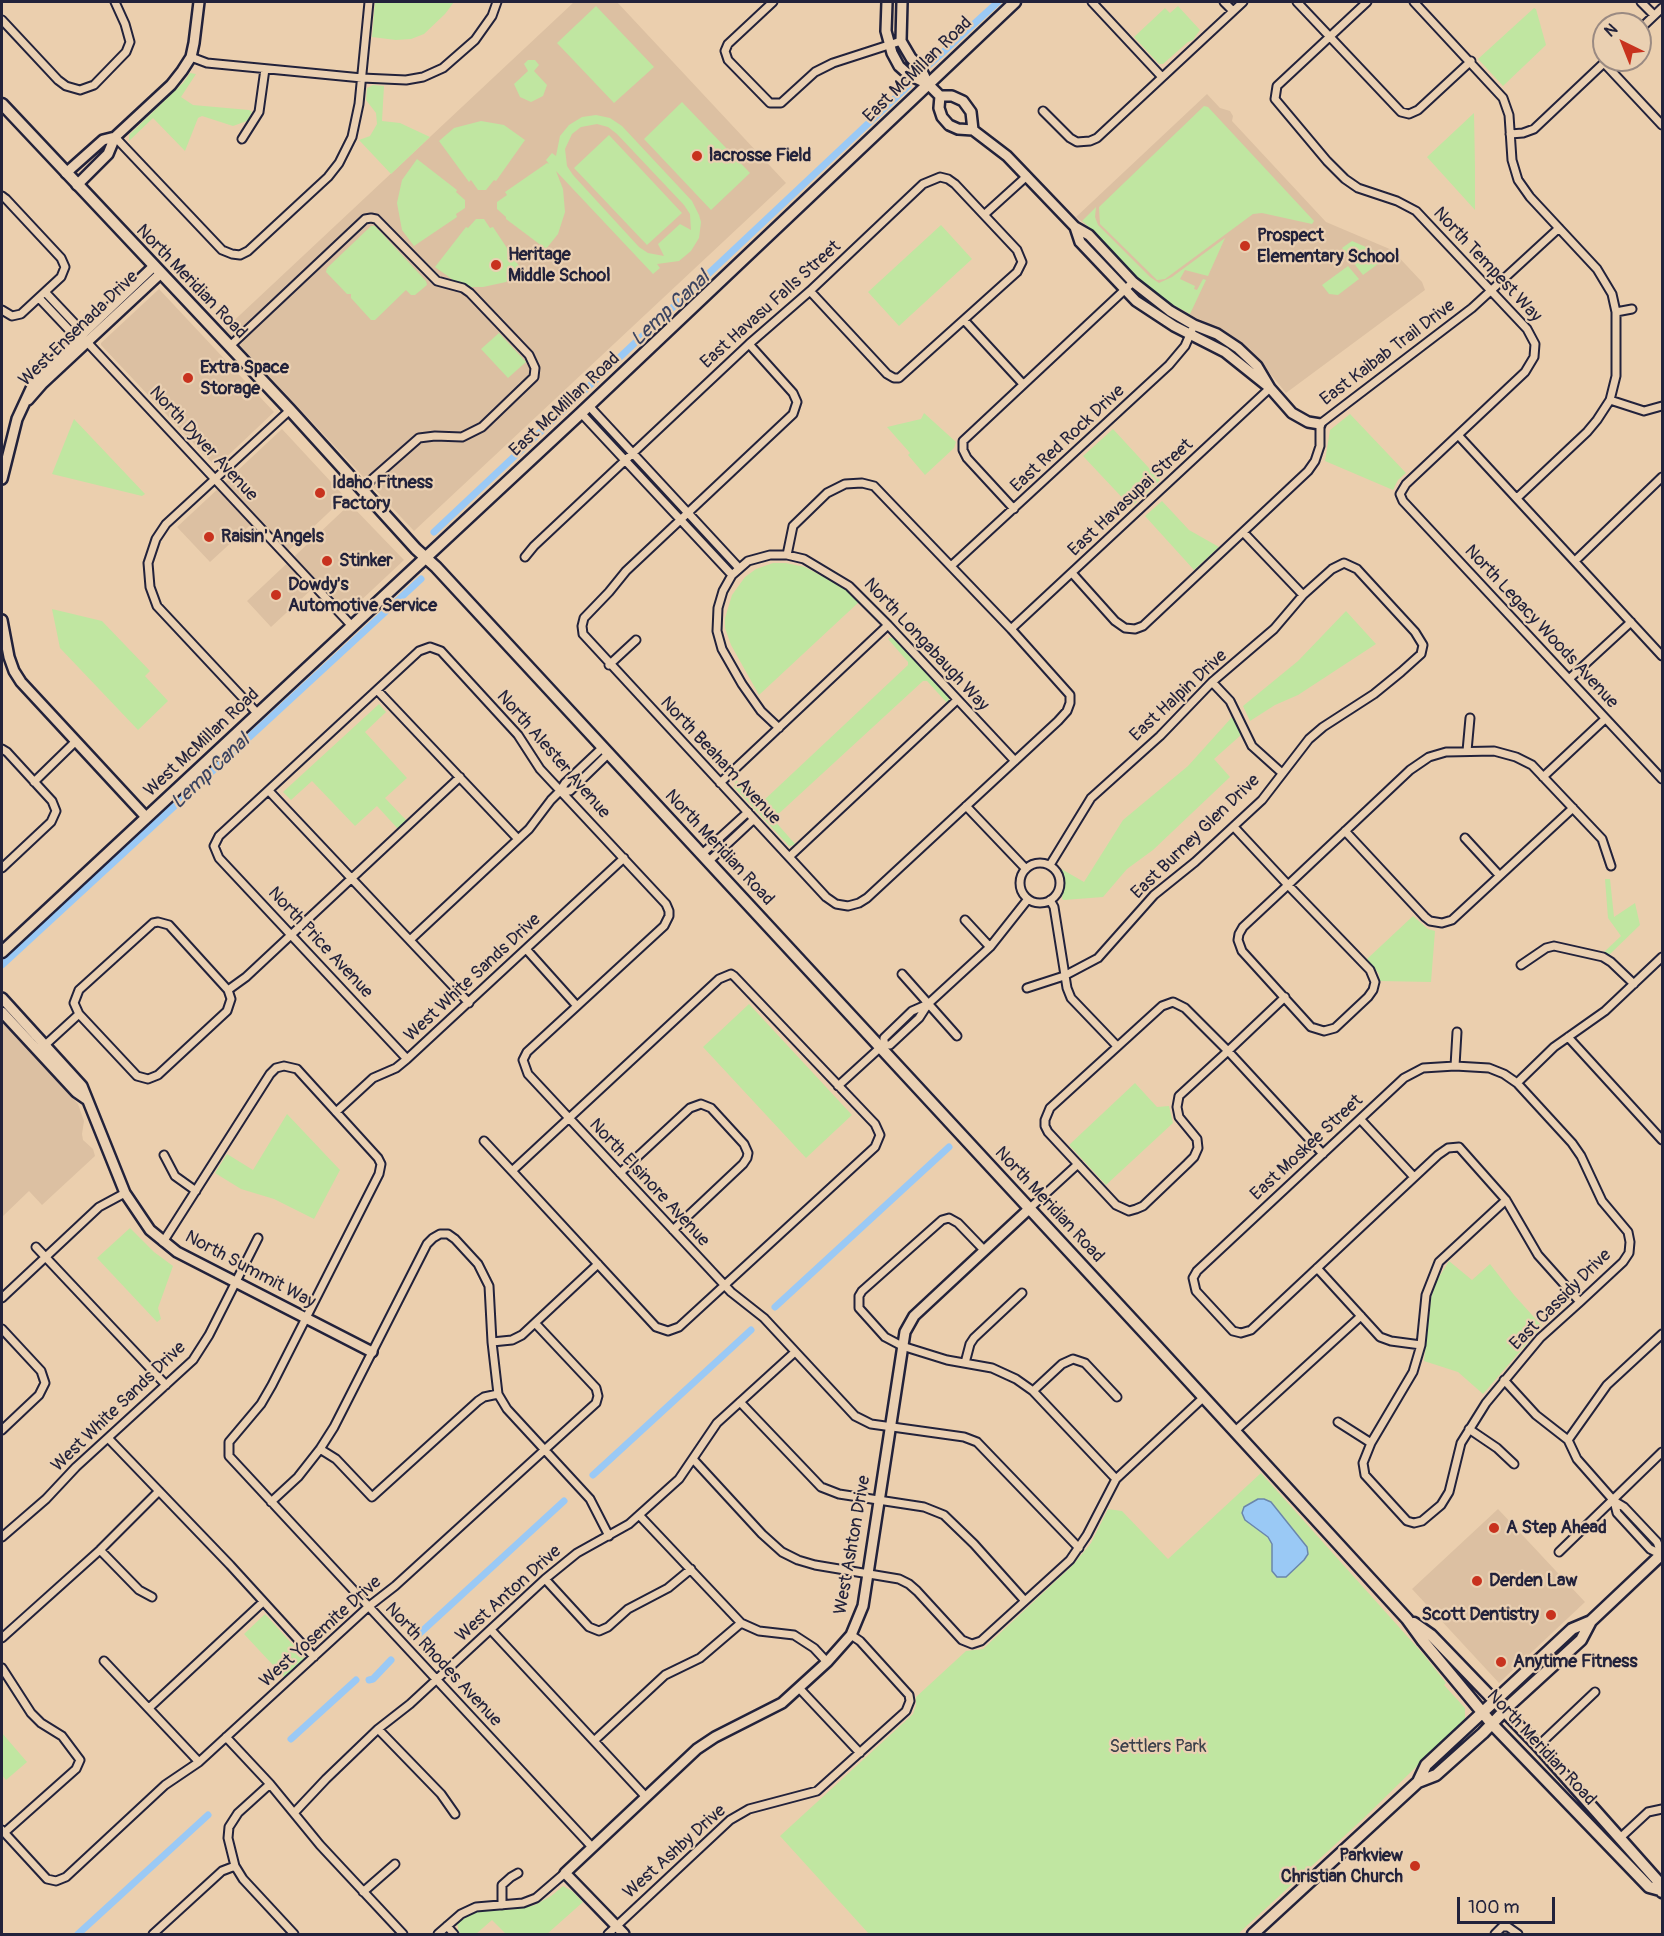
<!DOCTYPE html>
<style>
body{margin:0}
#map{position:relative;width:1664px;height:1936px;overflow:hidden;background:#ebcfae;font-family:Pangolin,sans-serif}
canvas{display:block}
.frame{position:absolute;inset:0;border:3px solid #22223b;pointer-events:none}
.north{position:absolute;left:1592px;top:12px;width:60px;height:60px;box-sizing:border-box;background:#ead0b2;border:2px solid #9a8a82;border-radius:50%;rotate:317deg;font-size:16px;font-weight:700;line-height:24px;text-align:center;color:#22223b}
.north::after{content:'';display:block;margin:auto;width:21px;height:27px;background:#c8321e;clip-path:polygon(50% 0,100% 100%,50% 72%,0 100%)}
.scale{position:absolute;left:1457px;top:1897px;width:98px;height:27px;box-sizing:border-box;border:3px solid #22223b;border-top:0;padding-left:8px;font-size:18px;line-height:21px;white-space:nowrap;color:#22223b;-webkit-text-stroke:4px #ead0b2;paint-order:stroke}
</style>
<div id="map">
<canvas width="1664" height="1936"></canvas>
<div class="frame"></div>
<div class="north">N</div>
<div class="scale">100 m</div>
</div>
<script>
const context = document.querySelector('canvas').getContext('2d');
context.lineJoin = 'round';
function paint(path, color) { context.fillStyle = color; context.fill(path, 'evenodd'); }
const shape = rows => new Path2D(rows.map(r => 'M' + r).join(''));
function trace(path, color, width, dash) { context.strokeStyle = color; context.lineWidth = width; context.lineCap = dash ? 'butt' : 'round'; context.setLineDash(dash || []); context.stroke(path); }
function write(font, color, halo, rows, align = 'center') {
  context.font = font + ' Pangolin,sans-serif'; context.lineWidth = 4.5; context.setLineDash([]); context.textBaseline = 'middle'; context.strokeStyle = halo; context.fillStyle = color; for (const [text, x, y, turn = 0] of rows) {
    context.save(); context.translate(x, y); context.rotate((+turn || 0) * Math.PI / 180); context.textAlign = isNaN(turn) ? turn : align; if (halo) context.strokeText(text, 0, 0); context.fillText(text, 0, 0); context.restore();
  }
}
paint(shape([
 [574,2,617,2,786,183,414,531,225,329],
 [1207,94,1220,108,1230,111,1233,116,1232,121,1326,222,1392,250,1422,282,1425,290,1286,393,1250,349,1228,333,1188,314,1152,291,1137,278,1094,231,1076,217],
 [159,289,274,412,218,465,214,465,101,345,101,343],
 [282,429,345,497,288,551,258,518,210,562,177,527],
 [350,504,404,560,340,620,312,589,271,627,247,601],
 [2,1020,78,1104,84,1121,82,1134,83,1140,93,1149,95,1156,42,1205,29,1191,2,1217],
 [1498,1509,1585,1602,1499,1683,1412,1589]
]), '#dcc0a2');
paint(shape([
 [375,2,454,2,445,14,424,34,411,39,396,40,372,37],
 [596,6,654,67,614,103,557,43],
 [1178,6,1200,30,1193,40,1188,42,1163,64,1159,64,1134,37,1165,8,1170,13],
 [1534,8,1536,9,1546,45,1503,86,1478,59],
 [528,60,535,60,539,65,534,71,547,85,543,96,531,102,520,97,514,84,528,71,524,64],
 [190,73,196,74,181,97,193,105,249,110,252,112,247,121,233,126,202,116,198,118,185,151,153,118,129,141,129,135,183,83],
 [373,85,384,86,382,121,400,123,430,137,391,174,359,140,370,136,377,124,376,113,366,100,367,88],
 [682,102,750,173,711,210,644,139],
 [1204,106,1208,107,1314,221,1312,224,1262,213,1253,214,1165,279,1157,280,1100,224,1099,207],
 [1474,113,1475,167,1475,210,1427,157],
 [596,115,610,118,622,126,692,201,699,215,701,222,699,238,691,251,679,261,657,264,660,268,653,274,556,171,563,189,565,212,558,234,546,249,506,219,506,217,497,209,497,202,507,195,505,192,547,163,549,164,546,160,552,153,556,156,560,136,569,125,582,117],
 [597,124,608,127,617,134,684,205,690,214,691,230,680,224,658,244,664,256,648,253,639,247,573,175,567,166,565,149,572,134,581,127],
 [481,121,504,125,525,140,496,181,494,180,486,190,478,190,471,180,469,182,439,141,454,128],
 [609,135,682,213,647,245,574,168],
 [417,159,457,190,456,192,465,200,465,208,456,214,457,217,414,246,402,230,397,203,402,180],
 [1096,207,1095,217,1098,225,1150,277,1159,283,1172,277,1225,238,1208,276,1185,270,1180,279,1195,286,1194,289,1197,290,1203,279,1206,280,1190,314,1166,301,1138,278,1094,231,1082,221],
 [476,219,484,219,490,228,493,227,521,269,506,282,483,287,470,287,456,282,435,267,466,227,468,228],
 [941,225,972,259,899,326,868,292],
 [371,226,375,226,426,281,427,285,415,295,411,295,406,290,375,320,371,320,351,298,351,294,347,294,326,272,327,268],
 [1352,241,1382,254,1382,261,1363,275,1342,248],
 [1348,266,1359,279,1338,295,1329,294,1322,285],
 [499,333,526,362,508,378,481,349],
 [924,413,956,442,954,448,925,475,908,455,910,453,887,427,921,419],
 [1350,414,1406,473,1398,480,1393,490,1325,461,1330,430],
 [74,419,145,494,142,496,52,474],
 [1113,429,1160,480,1131,507,1083,456],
 [1162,501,1189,530,1219,547,1194,570,1145,516],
 [773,563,786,563,805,567,851,592,860,601,759,695,731,645,725,628,725,618,732,595,745,577,756,569],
 [52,609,102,621,150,671,145,676,168,701,138,730,60,648],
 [1346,611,1376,644,1298,695,1275,705,1250,721,1243,706,1298,661],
 [889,638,895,638,949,696,949,702,947,703,927,681,923,681,773,819,796,845,789,846,734,787,736,780,757,802,762,802,908,665,908,662,888,639],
 [379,704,386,712,365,732,407,778,385,798,407,821,398,829,377,806,355,826,312,781,291,800,283,792],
 [1233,716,1241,735,1214,759,1230,777,1153,850,1127,869,1103,897,1064,900,1062,899,1064,877,1058,867,1084,882,1123,820,1188,766],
 [1605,879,1610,879,1614,917,1635,903,1640,925,1609,955,1603,953,1621,936,1608,918],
 [1413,916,1428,929,1435,931,1431,982,1380,981,1379,974,1367,959],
 [749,1004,852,1115,806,1158,703,1047],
 [1135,1083,1157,1107,1169,1106,1173,1123,1106,1185,1069,1145],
 [287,1114,340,1170,314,1219,274,1199,241,1189,215,1173,227,1154,253,1170],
 [130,1228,154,1252,173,1266,158,1308,161,1319,157,1322,97,1258],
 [1449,1261,1472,1280,1490,1264,1514,1295,1542,1326,1483,1394,1458,1372,1424,1361,1431,1298,1436,1282],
 [1261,1473,1424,1655,1446,1683,1444,1685,1465,1708,1465,1719,1364,1818,1238,1934,869,1934,780,1836,913,1714,916,1705,916,1697,966,1651,983,1649,1073,1565,1091,1543,1108,1509,1122,1511,1168,1559],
 [265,1614,304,1657,303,1662,285,1678,244,1634],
 [2,1733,27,1762,6,1780,2,1775],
 [563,1886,572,1891,583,1902,547,1934,506,1934,492,1920,476,1934,462,1934,458,1931,458,1926,456,1925,467,1916,479,1911,517,1909,535,1905,551,1896]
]), '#c0e6a1');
const water = shape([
 [1258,1499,1264,1499,1271,1502,1307,1547,1308,1554,1304,1560,1286,1577,1277,1577,1272,1571,1272,1544,1268,1537,1245,1520,1242,1513,1244,1507,1258,1499]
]);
paint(water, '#9ac9f5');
trace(water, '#6a86ab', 1.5);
trace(shape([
 [929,65,998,2],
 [434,532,908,86],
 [2,965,421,579],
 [775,1307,949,1147],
 [593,1475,751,1330],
 [419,1634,564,1501],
 [369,1680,373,1679,391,1660],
 [291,1739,356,1680],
 [78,1934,208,1815]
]), '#9ac9f5', 7);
const minor = shape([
 [773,2,728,44,725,51,728,60,770,103,781,103,815,72,833,63,901,41],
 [1092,2,1162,77],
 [1224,2,1233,11],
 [1297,2,1401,112,1409,114,1418,110,1471,61],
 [1367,2,1277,86,1275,99,1327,161,1345,179,1358,188,1397,201,1416,211,1527,329,1535,344,1534,357,1525,372,1406,484,1400,494,1403,501,1662,779],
 [1414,2,1503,98,1509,115,1512,160,1518,180,1530,197,1597,269,1612,294,1616,312,1616,376,1610,400,1597,420,1587,432,1517,498],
 [1641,2,1654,15],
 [2,20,58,80,66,86,80,90,94,85,126,52,130,42,125,24,115,2],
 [1640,29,1662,8],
 [191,57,207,63,362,78,406,80,423,77,443,68,475,40,492,16,497,2],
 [1604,63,1662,125],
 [1043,111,1070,138,1077,142,1090,141,1097,138,1243,2],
 [1510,134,1523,133,1534,129,1607,60],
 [115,137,222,250,232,254,240,255,248,251,328,177,339,163,352,137,359,104,369,2],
 [242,139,259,112,265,69],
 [2,196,6,199,61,258,65,267,61,277,21,314,12,316,2,310],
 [985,214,1027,176],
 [45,292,79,328,81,336,87,342,352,626],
 [39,298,73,334,81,336],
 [1616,312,1632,309],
 [964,320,1023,384],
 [749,344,793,393,797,402,793,414,626,571,609,592,584,618,582,626,583,634,826,897,836,904,848,906,859,903,867,898,1058,721,1067,711,1070,703,1070,695,1011,629,874,486,862,483,845,484,827,493,793,526,787,555],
 [230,346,365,219,371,218,376,219,437,281,463,288,470,293,529,355,535,368,534,377,482,427,462,437,435,436,419,438,361,489],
 [1610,400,1644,411,1662,406],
 [589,406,739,568],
 [581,413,732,575],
 [1458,435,1662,656],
 [1014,509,967,458,963,450,963,441,1133,282],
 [1244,533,1303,595],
 [525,557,534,546,749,344,810,291,923,184,940,177,948,179,955,184,1017,250,1022,262,1017,272,899,378,894,378,887,374,810,291],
 [1575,561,1662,477],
 [951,566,1169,365,1185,346,1192,330],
 [1072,573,1115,621,1125,628,1135,629,1143,626,1308,471,1315,461,1320,446,1320,424,1472,308,1559,228],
 [1011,629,1270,388],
 [609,665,636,640],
 [1569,679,1631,622],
 [1212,682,1230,701,1252,746,1282,773],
 [377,690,518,839],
 [258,714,157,606,150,587,148,563,156,539,166,524,290,410],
 [779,728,761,711,742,684,722,649,717,631,718,608,723,591,732,575,748,561,770,555,787,555,804,559,849,586,888,625,1015,761],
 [602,748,565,783,560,791,570,791,608,754],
 [2,749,7,752,52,801,56,811,51,822,2,868],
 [1467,751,1470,718],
 [1543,777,1605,719],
 [34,782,76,741],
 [720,783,888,625],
 [269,791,469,1003],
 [966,806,1026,869],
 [1234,827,1274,870,1288,885,1370,970,1375,982,1373,990,1368,997,1335,1028,1324,1031,1311,1027,1242,951,1238,940,1239,934,1243,927,1288,885,1410,770,1429,757,1446,752,1494,751,1516,757,1532,765,1602,839,1611,866],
 [1345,831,1425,917,1430,921,1442,923,1452,920,1573,808],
 [1465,838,1499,875],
 [702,854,748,812],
 [789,857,957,700],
 [709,861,754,819],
 '1020 883a20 20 0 1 1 40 0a20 20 0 1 1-40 0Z',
 [1050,900,1054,907,1067,988,1071,998,1117,1046],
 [965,920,990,947],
 [410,940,529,829,551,800,560,791],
 [526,949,577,1006],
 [1521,965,1546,948,1554,946,1603,957,1611,962,1634,984],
 [902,974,957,1036],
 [1027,988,1064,976,1098,958,1154,895,1195,862,1262,800,1309,739,1323,727,1374,694,1401,672,1421,654,1423,645,1415,632,1357,569,1344,563,1332,569,1303,595,1274,629,1212,682,1160,736,1091,798,1050,865],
 [1285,997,1228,1051,1179,1096,1177,1107,1179,1117,1197,1139,1198,1148,1194,1157,1187,1164,1143,1206,1136,1209,1129,1211,1116,1205,1048,1132,1045,1126,1045,1120,1050,1108,1162,1006,1173,1002,1185,1008,1228,1051,1323,1154],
 [928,1004,912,1011,884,1038,884,1045,890,1045,919,1018,928,1004,990,947,1028,899],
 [79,1014,137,1076,148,1079,158,1075,227,1011,231,999,228,990,246,977,460,777],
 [1568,1037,1662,1140],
 [43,1047,79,1014,74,1003,79,990,153,923,158,922,169,925,228,990],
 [407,1059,219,858,214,846,219,836,419,651,430,647,441,651,518,735,540,769,666,904,669,911,669,916,664,926,527,1052,523,1060,528,1074,731,1292,764,1318,855,1416,871,1424,964,1437,977,1442,1079,1548],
 [1455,1066,1457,1032],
 [1517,1083,1554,1047,1605,1011,1662,957],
 [838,1086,883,1045],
 [336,1112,373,1078,396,1068,407,1059,624,858],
 [1360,1119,1414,1177],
 [484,1141,512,1171,656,1327,668,1331,679,1327,875,1147,880,1135,875,1124,734,976,731,974,719,979,512,1171],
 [164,1155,175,1176,196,1191],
 [620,1173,690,1108,701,1104,711,1108,744,1144,748,1153,747,1158,743,1164,673,1230],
 [1506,1200,1439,1262,1426,1295,1421,1345,1413,1372,1371,1443,1363,1463,1365,1475,1407,1521,1414,1523,1422,1521,1441,1505,1449,1492,1461,1443,1486,1403,1540,1338,1580,1302,1623,1262,1629,1253,1630,1242,1628,1232,1602,1201,1581,1156,1572,1143,1517,1083,1504,1074,1489,1068,1455,1066,1423,1068,1404,1078,1197,1271,1193,1278,1196,1291,1233,1331,1241,1333,1251,1330,1438,1155,1448,1148,1459,1147,1506,1200,1538,1255,1580,1302],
 [1030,1208,1078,1164],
 [163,1242,270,1074,276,1068,284,1066,297,1069,378,1158,381,1164,379,1174,272,1385,261,1404,229,1442,229,1456,592,1847],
 [36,1247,166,1385],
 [984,1250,958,1223,949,1218,942,1220,862,1291,859,1296,859,1308,885,1337,902,1346,947,1360,992,1368,1016,1379,1033,1391,1116,1479],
 [1317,1268,1380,1337,1391,1341,1421,1345],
 [2,1298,99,1207,125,1193],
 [2,1329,41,1371,45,1383,39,1395,2,1430],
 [492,1342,512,1340,522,1335,598,1264],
 [965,1363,970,1344,974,1338,1022,1293],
 [1504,1380,1536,1415,1568,1440,1577,1459,1614,1501],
 [1033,1391,1062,1364,1073,1359,1085,1363,1117,1397],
 [740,1402,821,1487,839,1494,924,1507,944,1515,974,1544,1025,1601],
 [1338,1422,1371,1443],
 [1469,1429,1497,1448,1514,1464],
 [1235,1431,1361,1316],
 [108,1438,230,1565,314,1657],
 [1568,1440,1607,1385,1662,1334],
 [320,1449,336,1459,372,1497,478,1401,484,1397,498,1394],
 [693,1459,762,1534,782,1552,798,1560,815,1565,899,1579,909,1584,917,1591,962,1640,972,1644,981,1641,1070,1560,1087,1535,1116,1479,1204,1397],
 [271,1502,298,1477,320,1449,334,1427,427,1244,433,1238,440,1234,448,1234,455,1239,478,1264,489,1286,492,1342,498,1394,507,1409,590,1499,609,1536],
 [639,1515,741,1623,759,1631,794,1635,814,1648,827,1662],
 [2,1537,46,1499,76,1467,193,1360,209,1335,258,1238],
 [100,1550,139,1590,152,1597],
 [1559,1552,1662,1452],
 [1662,1555,1657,1542,1624,1507,1614,1501,1617,1513,1650,1549,1662,1555],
 [545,1579,589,1627,599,1631,608,1627,628,1609,668,1588,691,1569],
 [491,1630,646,1797],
 [2,1638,100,1550,159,1491],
 [104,1661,199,1762],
 [2,1668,31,1713,41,1723,62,1736,80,1760,76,1769,4,1833],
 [799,1688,860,1753],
 [149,1708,263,1602],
 [378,1729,441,1794,455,1814],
 [226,1737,270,1784,320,1845,403,1934],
 [595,1740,665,1675,700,1658,741,1623],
 [1538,1746,1595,1692],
 [294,1813,326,1779,378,1729,410,1704,545,1579,577,1553,629,1524,679,1479,717,1423,795,1352],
 [2,1830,47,1879,56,1881,66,1877,165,1785,199,1762,368,1607,395,1586,596,1403,598,1396,596,1388,535,1323],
 [1620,1838,1648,1812,1662,1809],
 [235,1866,243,1879,294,1934],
 [363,1892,395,1864],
 [502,1905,502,1885,511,1877,518,1873],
 [447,1926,454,1934],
 [153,1934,222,1871,235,1866,228,1838,229,1827,238,1813,270,1784],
 [438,1934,461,1914,476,1907,523,1903,536,1898,565,1873],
 [608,1934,730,1820,749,1809,817,1791,906,1711,910,1701,909,1695,860,1641,851,1635],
 [1495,1934,1502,1927,1508,1927,1518,1934]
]);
const tertiary = shape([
 [887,2,886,31,892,53,899,66,909,75,928,84],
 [902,2,901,41,911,58,920,67,928,84,940,96,939,108,942,117,949,125,958,129,973,130,1007,156,1075,227,1089,235,1133,282,1170,311,1194,325,1217,334,1238,348,1257,366,1270,388],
 [940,96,952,96,963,101,971,112,973,130],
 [66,173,103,140,115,137],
 [77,185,108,154,115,137,171,85,182,71,191,57,194,43,199,2],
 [1075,227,1080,242,1136,301,1174,326,1225,352,1270,388,1292,413,1308,422,1320,424],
 [28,400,42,384,160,274],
 [2,479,17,419,36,378,153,267],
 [2,620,9,657,14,671,21,682,146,817],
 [2,998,82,1086,125,1193,150,1230,177,1252,372,1352],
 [2,1012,76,1092,86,1099],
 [624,1934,565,1873,697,1749,715,1737,782,1703,827,1662,851,1635,863,1606,905,1332,914,1316,1030,1208]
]);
const secondary = shape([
 [2,104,290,410,416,549,436,567,1152,1341,1407,1619,1423,1641,1492,1724,1649,1887,1660,1890],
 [2,952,581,413,1015,2],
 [1414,1623,1431,1635,1538,1746,1657,1880,1662,1892],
 [1418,1782,1436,1775,1483,1733,1512,1703,1581,1640,1591,1621,1662,1554],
 [1253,1934,1418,1782,1426,1765,1572,1629,1591,1621]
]);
trace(minor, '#22223b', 11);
trace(tertiary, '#22223b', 14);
trace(secondary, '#22223b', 15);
trace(minor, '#ead0b2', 7);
trace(tertiary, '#ead0b2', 9);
trace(secondary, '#ead0b2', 10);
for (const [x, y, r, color] of [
 [697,156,6,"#c8321e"],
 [1245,246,6,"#c8321e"],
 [496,265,6,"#c8321e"],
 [188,378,6,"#c8321e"],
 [320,493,6,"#c8321e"],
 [209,537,6,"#c8321e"],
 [327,561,6,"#c8321e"],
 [276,595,6,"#c8321e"],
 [1494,1528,6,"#c8321e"],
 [1477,1581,6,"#c8321e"],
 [1551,1615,6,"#c8321e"],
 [1501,1662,6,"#c8321e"],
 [1415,1866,6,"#c8321e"]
]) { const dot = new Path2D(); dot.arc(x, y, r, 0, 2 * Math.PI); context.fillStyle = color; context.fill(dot); trace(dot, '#ead0b2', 2); }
write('18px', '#22223b', '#ead0b2', [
 ["East McMillan Road",918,70,-44],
 ["North Tempest Way",1487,265,47],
 ["North Meridian Road",191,282,46],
 ["East Havasu Falls Street",771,305,-42],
 ["West Ensenada Drive",79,329,-44],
 ["East Kaibab Trail Drive",1388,353,-37],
 ["East McMillan Road",565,405,-43],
 ["East Red Rock Drive",1068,439,-43],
 ["North Dyver Avenue",203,444,47],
 ["East Havasupai Street",1131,498,-43],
 ["North Legacy Woods Avenue",1541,627,47],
 ["North Longabaugh Way",926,645,47],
 ["East Halpin Drive",1179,696,-43],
 ["West McMillan Road",202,743,-43],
 ["North Alester Avenue",553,755,49],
 ["North Beaham Avenue",720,761,47],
 ["East Burney Glen Drive",1196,837,-44],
 ["North Meridian Road",719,848,47],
 ["North Price Avenue",320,943,47],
 ["West White Sands Drive",473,978,-43],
 ["East Moskee Street",1307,1148,-43],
 ["North Elsinore Avenue",649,1183,47],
 ["North Meridian Road",1049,1205,47],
 ["North Summit Way",250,1270,28],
 ["East Cassidy Drive",1561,1300,-45],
 ["West White Sands Drive",119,1407,-44],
 ["West Ashton Drive",853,1545,-80],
 ["West Anton Drive",509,1594,-42],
 ["West Yosemite Drive",321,1632,-42],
 ["North Rhodes Avenue",443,1665,47],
 ["North Meridian Road",1541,1748,47],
 ["West Ashby Drive",675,1852,-42]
]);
write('bold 18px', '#22223b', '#ead0b2', [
 ["lacrosse Field",709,156],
 ["Prospect",1257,236],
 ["Elementary School",1257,257],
 ["Heritage",508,255],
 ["Middle School",508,276],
 ["Extra Space",200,368],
 ["Storage",200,389],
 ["Idaho Fitness",332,483],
 ["Factory",332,504],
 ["Raisin' Angels",221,537],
 ["Stinker",339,561],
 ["Dowdy's",288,585],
 ["Automotive Service",288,606],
 ["A Step Ahead",1506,1528],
 ["Derden Law",1489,1581],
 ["Scott Dentistry",1539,1615,"right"],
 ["Anytime Fitness",1513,1662],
 ["Parkview",1403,1856,"right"],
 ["Christian Church",1403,1877,"right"]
], 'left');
write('18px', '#3a3f4a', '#ead0b2', [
 ["Settlers Park",1158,1747]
]);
write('italic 20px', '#3a4360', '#ead0b2', [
 ["Lemp Canal",671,309,-43],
 ["Lemp Canal",211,772,-43]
]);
</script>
